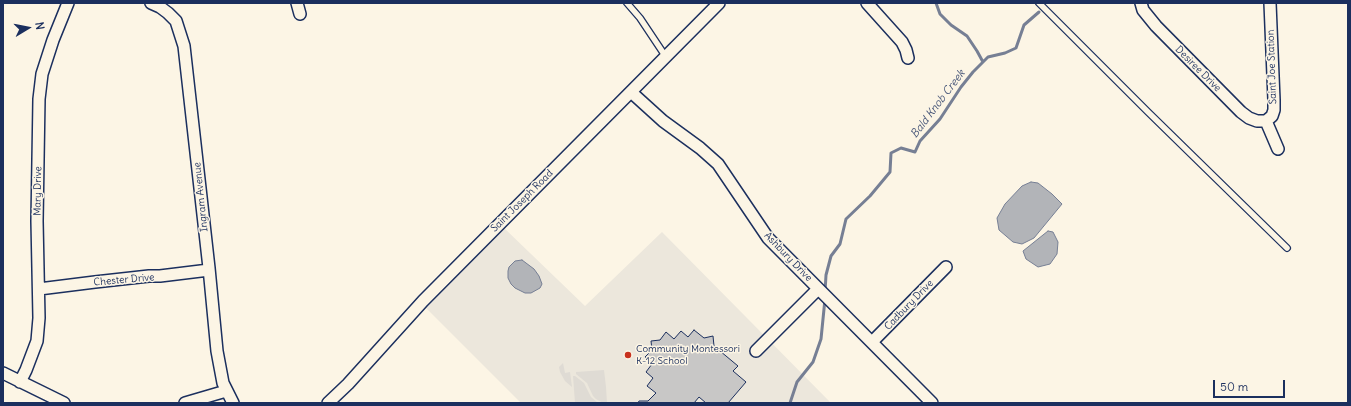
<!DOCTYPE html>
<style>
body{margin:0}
#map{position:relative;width:1351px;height:406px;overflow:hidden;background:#fcf5e5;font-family:Delius,sans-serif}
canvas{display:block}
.frame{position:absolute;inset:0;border:4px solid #1b2f5e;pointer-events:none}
.north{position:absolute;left:8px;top:8px;width:40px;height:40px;-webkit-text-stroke:3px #fcf5e5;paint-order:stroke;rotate:80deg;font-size:11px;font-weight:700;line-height:16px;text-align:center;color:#1b2f5e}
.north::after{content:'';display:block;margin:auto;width:14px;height:18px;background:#1b2f5e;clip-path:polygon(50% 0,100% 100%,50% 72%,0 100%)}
.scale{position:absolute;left:1213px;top:380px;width:72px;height:18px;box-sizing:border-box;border:2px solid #1b2f5e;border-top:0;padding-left:5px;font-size:12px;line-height:14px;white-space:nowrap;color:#1b2f5e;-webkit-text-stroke:3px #fcf5e5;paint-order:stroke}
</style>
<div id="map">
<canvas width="1351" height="406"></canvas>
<div class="frame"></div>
<div class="north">N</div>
<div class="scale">50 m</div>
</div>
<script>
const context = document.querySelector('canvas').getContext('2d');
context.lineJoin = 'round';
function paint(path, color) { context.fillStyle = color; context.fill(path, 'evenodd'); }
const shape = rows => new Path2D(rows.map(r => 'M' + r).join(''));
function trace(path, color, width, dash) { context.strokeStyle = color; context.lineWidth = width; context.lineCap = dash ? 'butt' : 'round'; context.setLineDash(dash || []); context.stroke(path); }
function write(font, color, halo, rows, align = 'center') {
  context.font = font + ' Delius,sans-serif'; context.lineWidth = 3; context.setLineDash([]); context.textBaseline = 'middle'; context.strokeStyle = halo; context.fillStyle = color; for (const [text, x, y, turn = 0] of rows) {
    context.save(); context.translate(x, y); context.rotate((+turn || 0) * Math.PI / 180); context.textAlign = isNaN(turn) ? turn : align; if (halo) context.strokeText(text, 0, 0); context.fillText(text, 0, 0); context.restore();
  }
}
paint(shape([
 [503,227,585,306,662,232,831,403,521,403,425,307]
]), '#ece7dc');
paint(shape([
 [563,363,565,373,570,372,572,387,565,381,560,372,559,367],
 [604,370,606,387,607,403,603,403,596,399,593,396,587,383,576,374,576,372],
 [573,376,575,376,584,383,591,397,598,403,575,403]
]), '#dfdbd4');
const water = shape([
 [1031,182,1038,183,1052,194,1062,204,1034,238,1022,244,1013,242,999,230,997,218,1005,204,1022,186,1031,182],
 [1048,231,1053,232,1058,242,1057,254,1050,264,1038,267,1026,259,1023,251,1048,231],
 [522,260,534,269,539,276,542,284,540,288,531,293,525,293,515,288,511,284,508,278,508,271,509,267,515,261,522,260]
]);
paint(water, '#b2b4b8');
trace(water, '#767f94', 1);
trace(shape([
 [936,3,940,14,951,25,967,36,977,51,983,62],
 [825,292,826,275,831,256,840,244,846,219,870,196,890,172,891,153,901,148,915,152,920,141,940,119,961,87,973,72,988,57,1005,53,1016,48,1024,25,1039,12],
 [790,403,797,382,813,362,821,339,825,299]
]), '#767f94', 3);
const building = shape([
 [694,330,704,338,713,336,714,346,738,366,733,371,746,382,728,403,706,403,699,397,694,403,638,403,639,401,648,401,656,393,647,386,653,378,646,372,652,364,645,357,652,350,651,341,660,340,666,332,674,339,681,331,688,337,694,330]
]);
paint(building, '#c8c7c6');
trace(building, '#1b2f5e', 1);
const service = shape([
 [627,3,640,18,666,57],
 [1039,3,1148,112,1287,248]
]);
const minor = shape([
 [151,3,160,7,168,13,176,21,184,46,209,268,217,351,223,383,233,403],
 [297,3,300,14],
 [867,3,902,42,906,50,908,58],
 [1141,3,1143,10,1156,26,1241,112,1249,118,1257,121,1266,121],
 [1270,3,1274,100,1274,110,1272,116,1266,121,1278,149],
 [631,92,663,121,700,148,718,164,768,238,932,403],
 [39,289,95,282,149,276,160,276,209,270],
 [872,342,946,267],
 [756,351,818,289],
 [3,373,64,403],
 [20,382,26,370,37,341,39,318,37,221,39,99,42,74,53,40,68,3],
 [185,403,226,391],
 [328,403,348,384,423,301,719,3]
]);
trace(service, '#1b2f5e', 8);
trace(minor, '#1b2f5e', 14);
trace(service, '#fcf5e5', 5.5);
trace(minor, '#fcf5e5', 11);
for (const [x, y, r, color] of [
 [628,355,4,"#c8321e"]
]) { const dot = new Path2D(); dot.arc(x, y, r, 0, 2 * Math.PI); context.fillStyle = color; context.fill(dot); trace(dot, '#fcf5e5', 1.5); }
write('10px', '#1b2f5e', '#fcf5e5', [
 ["Saint Joe Station",1272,67,-92],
 ["Desiree Drive",1198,69,45],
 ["Mary Drive",38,191,-89],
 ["Ingram Avenue",201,197,-96],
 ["Saint Joseph Road",522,201,-45],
 ["Ashbury Drive",788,257,46],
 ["Chester Drive",124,280,-5],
 ["Cadbury Drive",909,305,-46]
]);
write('10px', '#1b2f5e', '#fcf5e5', [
 ["Community Montessori",636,349],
 ["K-12 School",636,361]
], 'left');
write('italic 11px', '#485779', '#fcf5e5', [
 ["Bald Knob Creek",938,104,-53]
]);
</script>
